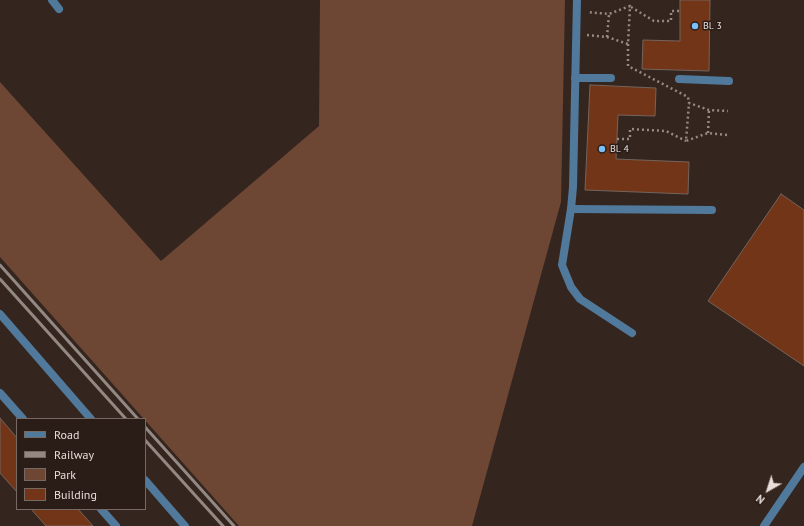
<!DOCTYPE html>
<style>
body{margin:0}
#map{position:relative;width:804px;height:526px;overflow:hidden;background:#34261f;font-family:"PT Sans",sans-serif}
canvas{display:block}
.legend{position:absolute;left:16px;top:418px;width:130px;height:92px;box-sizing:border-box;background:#2a1c16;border:1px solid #766964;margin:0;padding:5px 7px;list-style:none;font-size:12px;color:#e7ddd9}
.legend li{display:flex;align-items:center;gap:8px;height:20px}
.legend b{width:20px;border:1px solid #766964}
.north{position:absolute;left:748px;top:470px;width:40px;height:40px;-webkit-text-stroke:3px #2a1c16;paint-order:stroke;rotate:219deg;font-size:11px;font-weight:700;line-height:16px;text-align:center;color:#e7ddd9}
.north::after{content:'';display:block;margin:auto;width:14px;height:18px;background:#e7ddd9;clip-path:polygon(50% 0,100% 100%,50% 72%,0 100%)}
</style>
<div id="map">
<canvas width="804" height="526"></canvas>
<ul class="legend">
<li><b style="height:5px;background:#51799b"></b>Road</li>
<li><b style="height:5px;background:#948883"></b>Railway</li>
<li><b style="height:11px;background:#6e4634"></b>Park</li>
<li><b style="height:11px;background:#723517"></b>Building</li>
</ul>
<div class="north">N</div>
</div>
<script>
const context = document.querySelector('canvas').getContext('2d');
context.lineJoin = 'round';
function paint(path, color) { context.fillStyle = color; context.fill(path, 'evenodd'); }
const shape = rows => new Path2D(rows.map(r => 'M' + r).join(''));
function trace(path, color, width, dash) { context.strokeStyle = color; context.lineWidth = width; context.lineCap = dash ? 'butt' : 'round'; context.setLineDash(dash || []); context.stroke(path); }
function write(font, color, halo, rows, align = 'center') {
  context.font = font + ' "PT Sans",sans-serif'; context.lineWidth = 3; context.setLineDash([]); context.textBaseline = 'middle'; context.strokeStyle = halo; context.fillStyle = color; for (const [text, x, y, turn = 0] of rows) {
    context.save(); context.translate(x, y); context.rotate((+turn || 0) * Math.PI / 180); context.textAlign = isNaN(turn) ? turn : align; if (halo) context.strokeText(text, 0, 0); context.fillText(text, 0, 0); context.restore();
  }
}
paint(shape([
 [320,0,565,0,561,202,472,526,239,526,0,257,0,82,161,261,319,126]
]), '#6e4634');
const building = shape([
 [680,0,710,0,709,71,642,69,643,40,680,41,680,0],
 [590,85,656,88,655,116,618,115,616,159,689,162,688,194,585,190,590,85],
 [781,194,804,210,804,366,708,301,781,194],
 [0,418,17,438,17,492,0,473,0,418],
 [31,509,78,509,93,526,46,526,31,509]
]);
paint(building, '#723517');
trace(building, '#75645c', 1);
trace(shape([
 [631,7,654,21,671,21,671,11,680,11],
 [587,35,607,37,628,44,630,6,609,14,587,12],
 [607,37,609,14],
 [628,44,628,66,688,97,689,103],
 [708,133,709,110],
 [727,135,708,133,686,141,689,103,709,110,728,111],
 [617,139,630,139,630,129,666,131,686,141]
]), '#958a84', 2.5, [2, 3]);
trace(shape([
 [52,0,59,9],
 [575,78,611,78],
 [679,79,729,81],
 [571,209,712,210],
 [0,314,91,419],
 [0,393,23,419],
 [145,480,185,526],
 [101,509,116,526]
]), '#51799b', 8);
trace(shape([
 [577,0,573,187,571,209,562,265,571,287,580,299,632,333],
 [764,526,804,467]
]), '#51799b', 8);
trace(shape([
 [0,265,138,419],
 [0,279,126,419],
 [145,427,234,526],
 [145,440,223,526]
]), '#948883', 3);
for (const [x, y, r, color] of [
 [695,26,4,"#7bbef8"],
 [602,149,4,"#7bbef8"]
]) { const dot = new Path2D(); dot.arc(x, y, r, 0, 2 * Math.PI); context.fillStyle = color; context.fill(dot); trace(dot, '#2a1c16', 1.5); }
write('10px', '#e7ddd9', '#2a1c16', [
 ["Bl. 3",703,26],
 ["Bl. 4",610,149]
], 'left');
</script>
